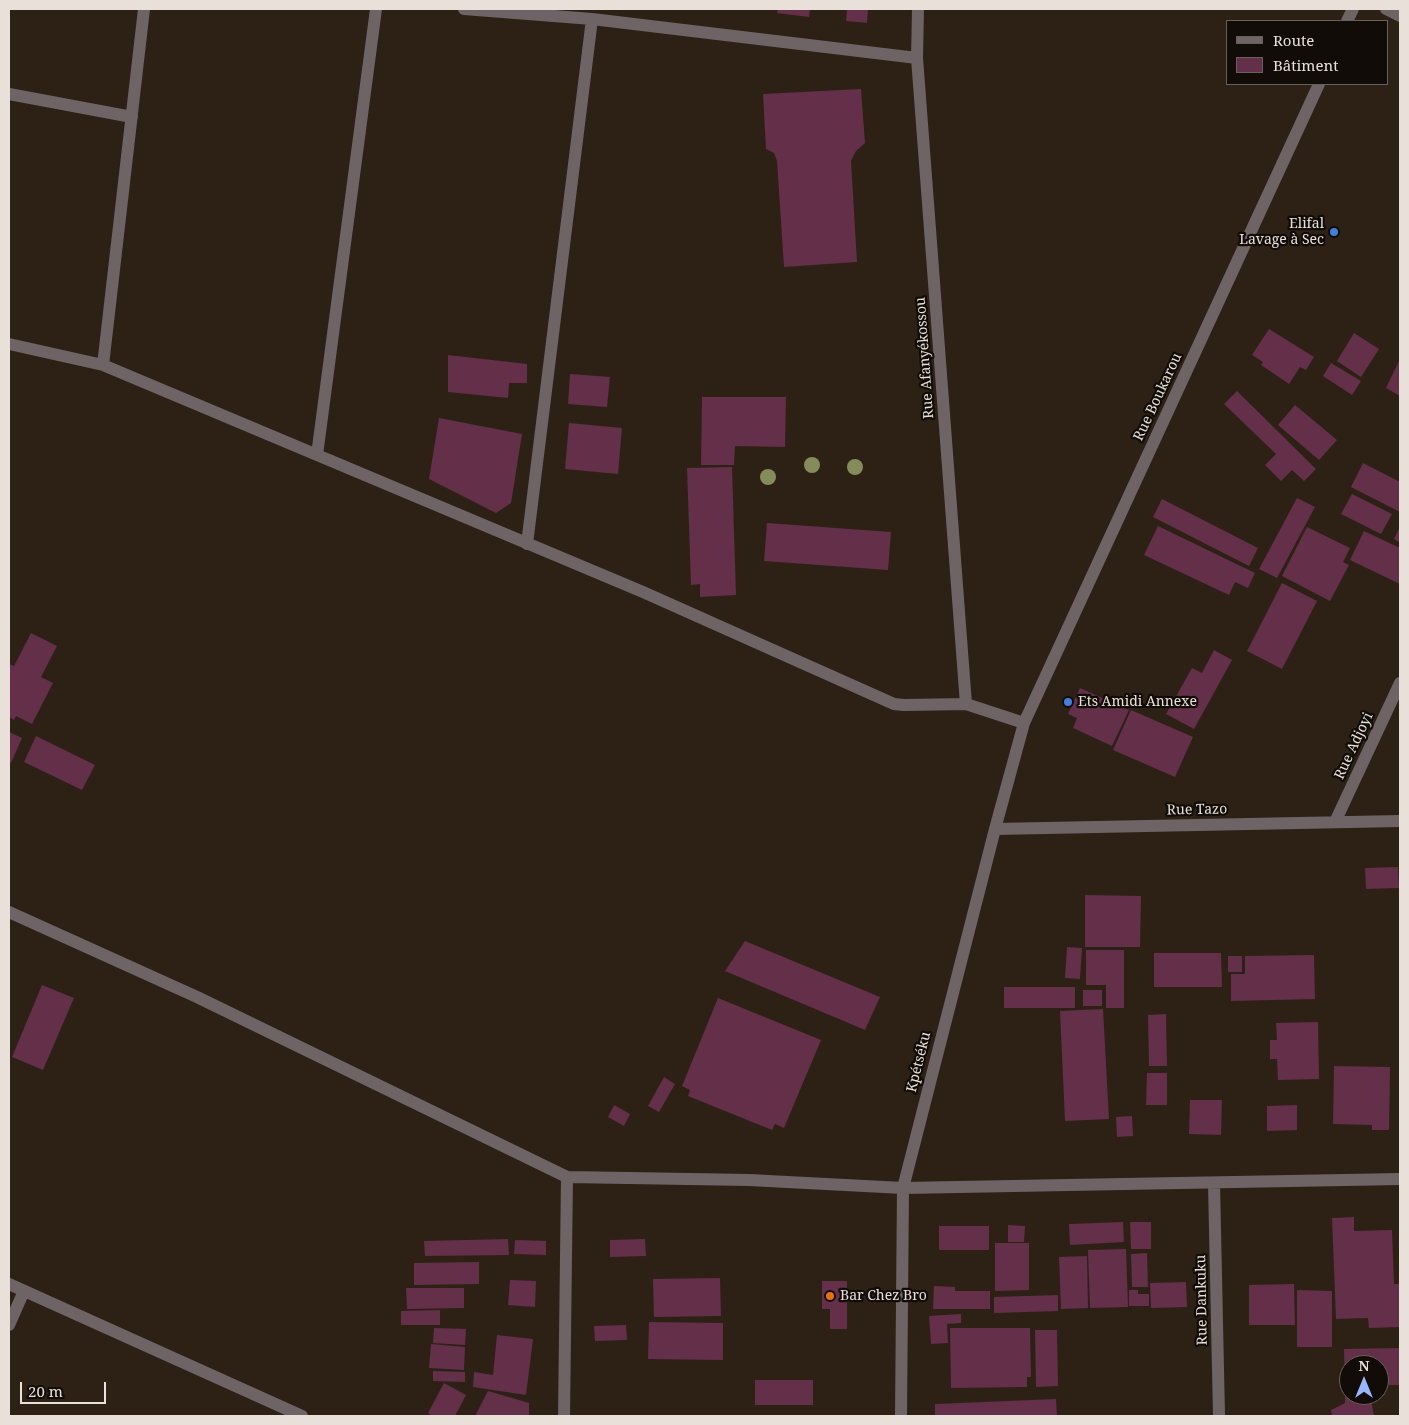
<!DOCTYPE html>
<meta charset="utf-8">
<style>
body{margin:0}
#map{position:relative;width:1409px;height:1425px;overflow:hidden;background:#2d2116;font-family:"Noto Serif",serif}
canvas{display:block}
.frame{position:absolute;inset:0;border:10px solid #e8e0d9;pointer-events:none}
.legend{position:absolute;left:1226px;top:20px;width:162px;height:65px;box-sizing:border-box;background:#110c07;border:1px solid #67615b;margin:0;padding:6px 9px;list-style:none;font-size:15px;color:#e8e0d9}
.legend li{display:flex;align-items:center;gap:10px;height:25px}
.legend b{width:25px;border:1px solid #67615b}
.north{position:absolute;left:1339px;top:1355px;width:50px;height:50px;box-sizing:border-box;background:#110c07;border:1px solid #67615b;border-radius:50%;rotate:0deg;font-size:14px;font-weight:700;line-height:20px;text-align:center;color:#e8e0d9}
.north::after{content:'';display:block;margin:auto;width:18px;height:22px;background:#96b6fd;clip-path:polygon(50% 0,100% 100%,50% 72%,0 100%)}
.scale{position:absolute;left:20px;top:1382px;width:86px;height:22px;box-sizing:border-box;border:2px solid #e8e0d9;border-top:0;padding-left:6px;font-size:15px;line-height:18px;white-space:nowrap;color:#e8e0d9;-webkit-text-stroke:4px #110c07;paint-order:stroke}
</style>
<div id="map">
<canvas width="1409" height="1425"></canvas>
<div class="frame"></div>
<ul class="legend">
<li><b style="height:6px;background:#6e6466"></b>Route</li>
<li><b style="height:14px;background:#632f49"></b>Bâtiment</li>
</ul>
<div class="north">N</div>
<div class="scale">20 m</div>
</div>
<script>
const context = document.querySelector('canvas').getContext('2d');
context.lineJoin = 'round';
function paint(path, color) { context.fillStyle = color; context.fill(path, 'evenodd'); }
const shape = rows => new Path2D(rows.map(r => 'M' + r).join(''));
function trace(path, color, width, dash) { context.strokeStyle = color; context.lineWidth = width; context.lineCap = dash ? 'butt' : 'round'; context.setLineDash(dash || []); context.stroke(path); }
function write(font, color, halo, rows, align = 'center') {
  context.font = font + ' "Noto Serif",serif'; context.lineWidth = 4.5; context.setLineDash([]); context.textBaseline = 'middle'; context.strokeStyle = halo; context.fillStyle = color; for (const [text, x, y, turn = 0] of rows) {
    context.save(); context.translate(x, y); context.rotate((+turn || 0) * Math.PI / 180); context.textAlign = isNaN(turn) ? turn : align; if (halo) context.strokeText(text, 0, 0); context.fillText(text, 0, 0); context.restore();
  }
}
paint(shape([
 [778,9,810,9,809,17,777,13],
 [847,9,868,9,867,23,846,21],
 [861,89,865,143,856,151,851,161,857,262,784,267,777,161,774,153,766,149,763,94],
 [1269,329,1314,357,1306,370,1300,367,1289,384,1261,365,1263,362,1252,355],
 [1354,333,1379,349,1361,377,1337,361],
 [448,355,527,364,527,383,509,383,508,398,448,392],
 [1400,359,1400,396,1386,388],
 [1331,363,1361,381,1352,395,1323,376],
 [570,374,610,377,607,407,568,404],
 [1237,391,1316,469,1304,481,1292,470,1281,481,1265,465,1276,454,1224,404],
 [702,397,786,397,785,447,735,446,734,465,701,465],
 [1295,405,1337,440,1319,460,1278,425],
 [439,418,522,434,511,503,496,513,429,479],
 [569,423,622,428,618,474,565,469],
 [1363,463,1400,482,1400,512,1351,487],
 [732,467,736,595,700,597,700,584,691,585,687,468],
 [1352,494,1392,514,1381,534,1341,514],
 [1297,498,1315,507,1277,578,1259,569],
 [1162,499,1258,548,1249,566,1153,517],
 [767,523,891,532,888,570,764,561],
 [1158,526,1255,573,1248,588,1235,582,1229,595,1144,555],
 [1307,527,1350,548,1343,562,1349,565,1330,601,1282,576],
 [1400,527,1400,543,1394,539],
 [1364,531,1400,548,1400,584,1350,560],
 [1282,583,1317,601,1282,669,1247,651],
 [31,633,57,646,41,677,53,683,32,724,16,716,14,720,9,717,9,664,14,666],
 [1214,650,1232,660,1194,729,1166,714,1192,668,1202,673],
 [1080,688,1129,710,1112,746,1073,728,1077,718,1068,714],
 [1131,710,1193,737,1175,777,1113,750],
 [9,732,22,738,11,763,9,762],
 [36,736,95,765,82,790,24,762],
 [1398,867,1399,888,1366,889,1365,868],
 [1085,895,1141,896,1140,947,1085,947],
 [745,941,880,997,865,1030,725,971],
 [1067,947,1082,948,1080,979,1065,978],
 [1086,950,1124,950,1124,1008,1106,1008,1106,985,1086,985],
 [1154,953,1221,953,1222,987,1154,987],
 [1314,955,1315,999,1231,1001,1231,974,1245,974,1245,956],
 [1228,956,1242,956,1242,972,1228,972],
 [42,985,74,998,43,1070,12,1057],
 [1004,987,1075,987,1075,1008,1004,1008],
 [1083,990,1102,990,1102,1006,1083,1006],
 [718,998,821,1040,784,1128,775,1124,772,1130,688,1096,690,1090,682,1086],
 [1103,1009,1109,1119,1065,1121,1060,1011],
 [1166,1014,1167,1066,1149,1066,1148,1015],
 [1318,1022,1319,1079,1278,1080,1277,1059,1270,1059,1270,1040,1277,1040,1276,1023],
 [1334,1066,1390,1067,1389,1130,1372,1130,1372,1125,1333,1124],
 [1147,1073,1167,1073,1167,1105,1146,1105],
 [664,1077,675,1084,659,1112,648,1106],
 [1190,1100,1222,1100,1221,1135,1189,1134],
 [614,1105,630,1114,624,1126,608,1117],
 [1297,1105,1297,1130,1267,1131,1267,1106],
 [1132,1116,1133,1136,1117,1137,1116,1117],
 [1354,1217,1354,1231,1392,1230,1394,1284,1400,1284,1400,1327,1369,1328,1368,1318,1336,1319,1332,1218],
 [1123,1222,1124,1242,1070,1245,1069,1224],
 [1130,1222,1151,1222,1151,1249,1131,1249],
 [1008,1225,1025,1226,1024,1242,1008,1242],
 [939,1226,989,1226,989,1250,939,1250],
 [508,1239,509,1255,425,1256,424,1241],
 [645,1239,646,1256,610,1257,610,1240],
 [515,1240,546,1241,546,1255,514,1254],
 [995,1243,1029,1243,1029,1290,995,1291],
 [1126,1249,1128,1307,1090,1308,1088,1250],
 [1147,1253,1148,1287,1132,1287,1131,1254],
 [1087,1256,1088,1308,1061,1309,1059,1257],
 [479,1262,479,1284,414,1285,414,1263],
 [720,1278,721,1316,654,1317,653,1279],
 [510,1280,536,1281,535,1307,508,1305],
 [822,1281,847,1281,847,1329,830,1329,830,1309,822,1309],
 [1186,1282,1187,1307,1151,1308,1150,1283],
 [1294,1284,1295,1325,1249,1325,1249,1285],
 [934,1286,955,1287,955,1291,990,1291,990,1309,933,1309],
 [406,1288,464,1288,464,1308,407,1309],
 [1129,1290,1138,1290,1138,1294,1149,1294,1149,1306,1129,1306],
 [1297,1290,1332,1291,1332,1347,1297,1347],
 [1058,1295,1058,1311,994,1313,994,1297],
 [440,1310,440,1325,401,1325,401,1311],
 [961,1314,961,1323,947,1324,948,1343,931,1344,929,1316],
 [649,1322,723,1323,723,1360,648,1359],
 [626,1325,627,1340,595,1341,594,1326],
 [434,1328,466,1329,465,1345,433,1343],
 [950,1328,1030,1328,1031,1377,1027,1377,1027,1387,951,1388],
 [1035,1330,1057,1330,1058,1386,1036,1387],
 [497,1335,533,1339,526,1395,473,1387,474,1372,493,1375],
 [431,1344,465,1347,464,1370,429,1368],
 [1400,1348,1400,1385,1385,1385,1385,1395,1379,1395,1379,1365,1349,1365,1349,1395,1370,1395,1374,1416,1332,1416,1331,1410,1345,1403,1344,1349],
 [433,1371,465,1372,465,1382,433,1381],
 [755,1380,813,1380,813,1405,755,1405],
 [444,1383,466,1395,455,1416,431,1416,431,1415,428,1413],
 [488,1391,529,1403,529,1416,475,1416],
 [1056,1399,1057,1416,935,1416,935,1404]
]), '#632f49');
trace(shape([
 [464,9,592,19,917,58],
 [918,9,917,58,966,704],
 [1386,9,1400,16],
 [1347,21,1353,9],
 [9,94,132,117],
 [9,344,103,365,643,592,894,704,904,705,966,704,1024,723],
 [103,365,144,9],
 [317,455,376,9],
 [527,544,592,19],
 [1335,822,1400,683],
 [995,829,1400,821],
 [9,912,197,997,567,1177,749,1180,903,1188,1400,1179],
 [1214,1183,1219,1416],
 [9,1284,302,1416],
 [9,1325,24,1291],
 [564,1416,567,1177],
 [901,1416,903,1188,995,829,1024,723,1319,84]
]), '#6e6466', 12);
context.fillStyle = '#838c5a';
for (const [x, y] of [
 [812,465],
 [855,467],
 [768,477]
]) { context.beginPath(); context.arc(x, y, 8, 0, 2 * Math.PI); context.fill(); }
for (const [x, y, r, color] of [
 [1334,232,5,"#3f7fe0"],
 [1068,702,5,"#3f7fe0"],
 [830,1296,5,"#e8710a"]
]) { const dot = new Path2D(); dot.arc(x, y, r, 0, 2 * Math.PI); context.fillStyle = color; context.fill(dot); trace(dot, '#110c07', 2); }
write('14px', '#e8e0d9', '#110c07', [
 ["Elifal",1324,224,"right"],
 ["Lavage à Sec",1324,240,"right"],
 ["Ets Amidi Annexe",1078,702],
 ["Bar Chez Bro",840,1296]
], 'left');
write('14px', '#e8e0d9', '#110c07', [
 ["Rue Afanyékossou",925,358,-94],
 ["Rue Boukarou",1158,397,-65],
 ["Rue Adjoyi",1354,746,-65],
 ["Rue Tazo",1197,810,-1],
 ["Kpétséku",919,1062,-76],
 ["Rue Dankuku",1202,1300,-91]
]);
</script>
